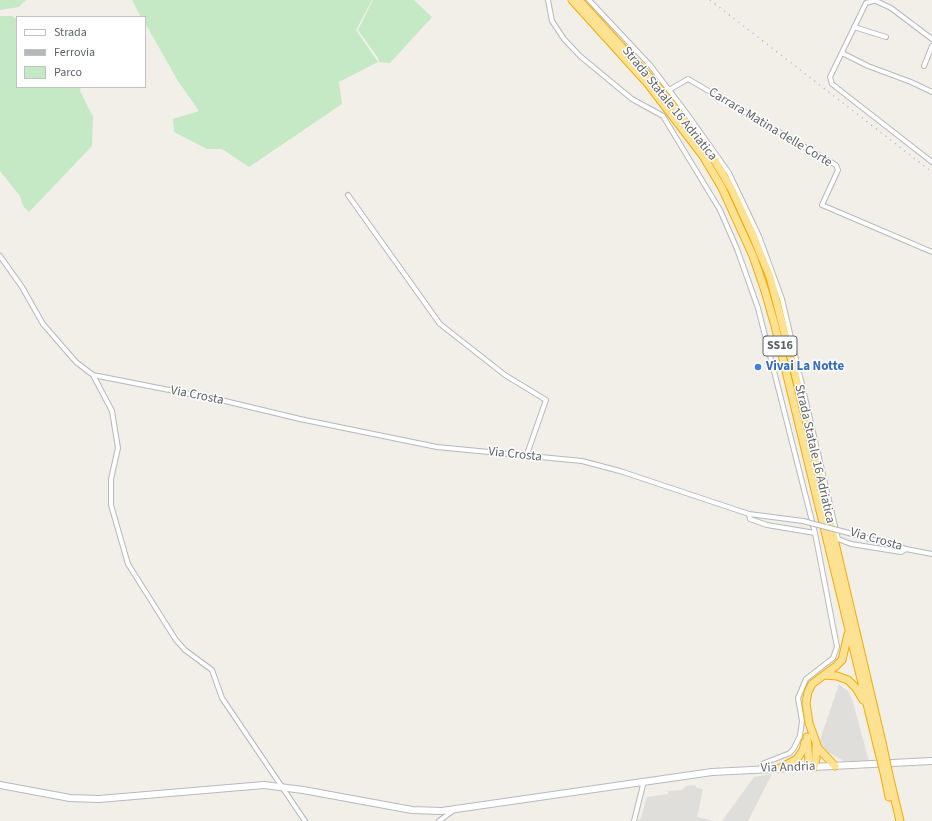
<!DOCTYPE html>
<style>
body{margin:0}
#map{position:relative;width:932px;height:821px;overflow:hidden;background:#f1efe8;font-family:"Source Sans 3",sans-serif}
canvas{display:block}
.legend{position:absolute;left:16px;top:16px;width:130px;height:72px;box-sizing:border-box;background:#fff;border:1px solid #bfc1c3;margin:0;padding:5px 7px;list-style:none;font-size:12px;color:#5f6368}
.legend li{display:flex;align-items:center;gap:8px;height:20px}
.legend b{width:20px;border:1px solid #bfc1c3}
</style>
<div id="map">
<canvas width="932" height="821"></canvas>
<ul class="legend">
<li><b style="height:5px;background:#fff"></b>Strada</li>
<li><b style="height:5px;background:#b6b7b8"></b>Ferrovia</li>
<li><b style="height:11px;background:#c5e8c5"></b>Parco</li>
</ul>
</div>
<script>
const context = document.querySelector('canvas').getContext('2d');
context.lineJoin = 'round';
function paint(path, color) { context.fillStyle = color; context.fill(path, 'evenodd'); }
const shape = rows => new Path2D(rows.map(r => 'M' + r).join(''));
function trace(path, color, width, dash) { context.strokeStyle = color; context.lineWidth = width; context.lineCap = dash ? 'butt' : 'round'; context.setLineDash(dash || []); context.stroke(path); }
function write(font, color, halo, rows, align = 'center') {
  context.font = font + ' "Source Sans 3",sans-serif'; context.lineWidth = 3; context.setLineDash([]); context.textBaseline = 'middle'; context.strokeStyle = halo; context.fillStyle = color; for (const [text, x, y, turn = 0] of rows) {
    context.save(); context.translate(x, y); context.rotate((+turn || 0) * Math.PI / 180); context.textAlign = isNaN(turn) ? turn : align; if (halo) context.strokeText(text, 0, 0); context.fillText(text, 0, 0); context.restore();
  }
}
paint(shape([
 [839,684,848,691,852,699,869,761,844,761,826,751,819,743],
 [772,774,748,821,722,821,754,777],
 [695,785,697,788,703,789,697,817,714,821,637,821,641,818,647,797,668,794,668,791,682,790,686,786]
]), '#e0deda');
paint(shape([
 [0,0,26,0,19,7,0,10],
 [132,0,372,0,356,30,378,62,339,82,342,104,249,167,222,149,207,149,174,132,173,119,199,111,178,81,145,23,145,17,141,17],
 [373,0,414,0,432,17,390,63,379,62,378,58,358,30],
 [0,16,12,16,17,19,17,87,81,87,80,91,93,117,92,146,29,212,23,206,20,196,0,171]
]), '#c5e8c5');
const street = shape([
 [548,0,552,21,564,39,580,56,632,99,663,116,720,210,737,249,758,308,815,533,837,647,833,658,806,679,798,698,802,721,800,736,794,748,790,753,762,764,761,769],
 [589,0,650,65,685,111,729,173,759,236,782,299,838,539,851,544,901,552,906,549],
 [877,0,866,3,830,77,832,84,932,162],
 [876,1,891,8,932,39],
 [854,27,886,37],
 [842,53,868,66,911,82,932,92],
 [924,66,932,46],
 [669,90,688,79,836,165,838,170,822,205,932,252],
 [348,195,440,324,505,375,546,400,526,457],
 [0,256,22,287,43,324,76,362,93,375,112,411,118,448,111,479,111,505,128,564,176,640,185,650,212,670,222,698,305,821],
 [93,375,225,401,300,419,437,447,582,461,620,471,749,514,803,521],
 [749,514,750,519,767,525,815,533],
 [845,532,906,549,932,554],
 [439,821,454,810],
 [634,821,644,781]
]);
const secondary = shape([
 [0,785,70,798,99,799,264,785,303,790,412,810,442,811,712,772,932,761]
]);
const highway = shape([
 [572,0,648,84,703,156,722,188,753,256,765,291,775,326,877,745],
 [579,0,654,82,711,154,732,190,753,236,770,277,793,365,882,742],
 [825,675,837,676,848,680,856,688,863,700],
 [807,737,809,762,814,767,816,759,816,746],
 [835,766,818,748,809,723,806,703,808,692,812,684,836,666,842,660,848,634],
 [780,768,797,759,803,750,805,742],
 [889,775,900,821],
 [885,777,889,797]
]);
trace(street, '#b5b8bc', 6);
trace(secondary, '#b6babf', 8);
trace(highway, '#f9ab00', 9);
trace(street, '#fff', 4);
trace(secondary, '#fff', 6);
trace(highway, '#fde293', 7);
trace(shape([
 [710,0,932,172]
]), '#b6b7b8', 1.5, [1, 5]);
const streetBridge = shape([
 [803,521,845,532]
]);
const highwayBridge = shape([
 [882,742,889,775],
 [877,745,885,777]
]);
trace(streetBridge, '#b5b8bc', 6, []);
trace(highwayBridge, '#f9ab00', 9, []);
trace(streetBridge, '#fff', 4);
trace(highwayBridge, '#fde293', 7);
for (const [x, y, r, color] of [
 [758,367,4,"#3f7fe0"]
]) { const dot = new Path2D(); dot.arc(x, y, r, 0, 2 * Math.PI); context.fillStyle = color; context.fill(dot); trace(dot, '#fff', 1.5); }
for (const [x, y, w] of [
 [780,346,34]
]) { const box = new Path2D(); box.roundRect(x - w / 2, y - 10, w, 20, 3); context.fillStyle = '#fff'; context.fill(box); trace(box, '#5f6368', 1); }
write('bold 12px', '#5f6368', null, [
 ["SS16",780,346]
]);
write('13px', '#5f6368', '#fff', [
 ["Strada Statale 16 Adriatica",669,104,51],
 ["Carrara Matina delle Corte",770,128,31],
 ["Via Crosta",197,396,11],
 ["Strada Statale 16 Adriatica",814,454,77],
 ["Via Crosta",515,455,6],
 ["Via Crosta",876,540,16],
 ["Via Andria",788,768,-2]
]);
write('bold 13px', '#366cbe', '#fff', [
 ["Vivai La Notte",766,367]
], 'left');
</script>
